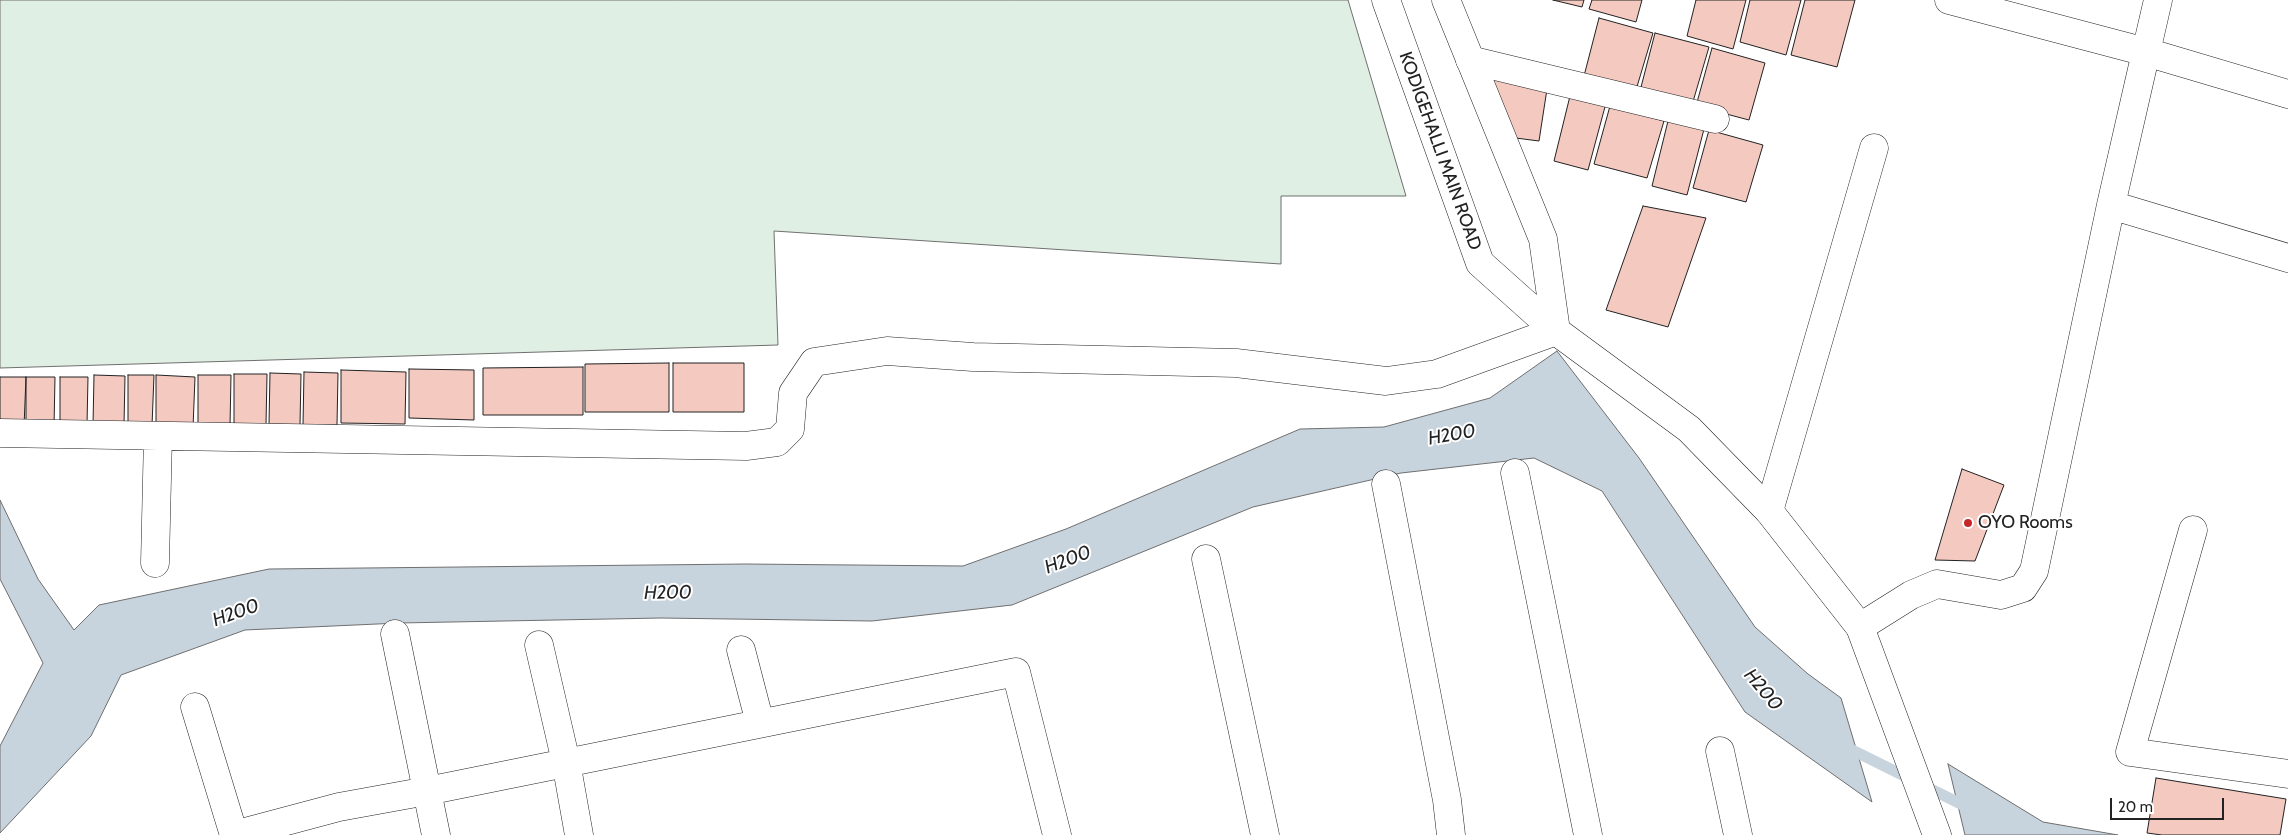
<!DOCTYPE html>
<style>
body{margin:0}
#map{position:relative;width:2288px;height:835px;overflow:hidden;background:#fff;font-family:Cabin,sans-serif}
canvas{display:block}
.scale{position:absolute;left:2110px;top:798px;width:114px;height:22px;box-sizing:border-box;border:2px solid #222;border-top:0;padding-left:6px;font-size:15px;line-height:18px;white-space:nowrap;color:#222;-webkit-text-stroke:4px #fff;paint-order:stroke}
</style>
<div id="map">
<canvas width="2288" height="835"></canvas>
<div class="scale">20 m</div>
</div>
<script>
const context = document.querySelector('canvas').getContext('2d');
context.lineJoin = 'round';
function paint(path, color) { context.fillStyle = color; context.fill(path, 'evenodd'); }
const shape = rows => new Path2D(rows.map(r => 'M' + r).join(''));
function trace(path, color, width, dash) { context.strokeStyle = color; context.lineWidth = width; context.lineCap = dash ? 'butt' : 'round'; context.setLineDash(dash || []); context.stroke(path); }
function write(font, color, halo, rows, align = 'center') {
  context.font = font + ' Cabin,sans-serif'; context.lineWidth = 4; context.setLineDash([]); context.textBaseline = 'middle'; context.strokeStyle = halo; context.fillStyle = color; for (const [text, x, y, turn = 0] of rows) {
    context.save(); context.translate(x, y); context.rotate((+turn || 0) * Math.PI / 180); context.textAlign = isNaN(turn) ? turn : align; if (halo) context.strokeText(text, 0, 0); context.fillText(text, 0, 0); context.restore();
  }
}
const green = shape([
 [0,0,1348,0,1406,196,1281,196,1281,264,774,231,778,345,0,368,0,0]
]);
paint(green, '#e0efe3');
trace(green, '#6f6f6f', 1);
const water = shape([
 [1557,351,1639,458,1755,627,1808,674,1841,698,1872,802,1745,712,1602,491,1534,458,1401,473,1253,507,1012,605,872,621,661,618,399,623,245,630,121,675,91,736,0,833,0,746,43,663,0,579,0,500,38,579,74,630,99,605,269,569,745,564,963,566,1066,529,1300,429,1384,427,1490,398,1557,351],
 [1948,764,2043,822,2118,835,1965,835,1948,764]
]);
paint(water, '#c7d3dd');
trace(water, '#6f6f6f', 1);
trace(shape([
 [1844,746,1971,809]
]), '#c7d3dd', 11);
const building = shape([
 [1553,0,1584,0,1582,7,1553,0],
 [1592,0,1642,0,1636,22,1589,9,1592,0],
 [1696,0,1746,0,1733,49,1687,36,1696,0],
 [1750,0,1801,0,1786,55,1740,42,1750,0],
 [1805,0,1855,0,1837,67,1791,55,1805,0],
 [1599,18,1653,33,1636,90,1584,76,1599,18],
 [1655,33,1709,47,1692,105,1640,91,1655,33],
 [1712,48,1765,63,1749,120,1696,106,1712,48],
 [1487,73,1547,89,1539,141,1508,137,1487,73],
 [1570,96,1606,103,1588,170,1554,161,1570,96],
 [1610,106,1664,121,1647,178,1594,164,1610,106],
 [1668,121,1704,129,1687,195,1652,186,1668,121],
 [1709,130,1763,145,1746,202,1693,188,1709,130],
 [1643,206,1706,218,1668,327,1606,310,1643,206],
 [669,363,669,412,585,412,585,364,669,363],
 [673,363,744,363,744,412,673,412,673,363],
 [583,367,583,415,483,415,483,368,583,367],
 [409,369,474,370,474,420,409,418,409,369],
 [341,370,406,372,405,424,341,423,341,370],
 [304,372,338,373,337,425,303,425,304,372],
 [270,373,301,374,300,425,269,424,270,373],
 [234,374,267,374,266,425,234,425,234,374],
 [94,375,125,376,124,425,93,425,94,375],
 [128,375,154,375,152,426,128,426,128,375],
 [156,375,195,377,193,428,156,427,156,375],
 [198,375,231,375,230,427,198,427,198,375],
 [0,377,26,377,24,427,0,426,0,377],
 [26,377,55,377,54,427,26,426,26,377],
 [60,377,88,377,87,425,60,425,60,377],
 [1962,469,2004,485,1975,561,1935,560,1962,469],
 [2156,778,2286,799,2280,835,2162,835,2147,833,2156,778]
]);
paint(building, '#f3c9c0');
trace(building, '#222', 1);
const street = shape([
 [1949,0,2146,52,2158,0],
 [1470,60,1715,119],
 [2111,205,2288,258],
 [0,433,746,446,777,442,790,429,793,393,814,362,887,351,973,357,1236,363,1386,381,1437,374,1556,331],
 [1515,473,1588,835],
 [1386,484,1447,800,1451,835],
 [1769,511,1874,148],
 [2193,530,2130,752,2288,774],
 [1206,559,1265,835],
 [155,563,158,436],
 [1860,627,1911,595,1937,584,2001,595,2023,588,2034,571,2111,205,2146,52,2288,94],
 [395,634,436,835],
 [539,645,566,762,579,835],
 [741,650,760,723],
 [195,707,234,835],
 [1720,751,1738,835],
 [234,835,339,807,427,791,1016,672,1057,835]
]);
const secondary = shape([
 [1386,0,1480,263,1556,331,1689,429,1769,511,1860,627,1937,835],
 [1446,0,1543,239,1556,331]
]);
trace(street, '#222', 29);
trace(secondary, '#222', 29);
trace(street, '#fff', 28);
trace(secondary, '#fff', 28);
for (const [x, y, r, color] of [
 [1968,523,5,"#c62828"]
]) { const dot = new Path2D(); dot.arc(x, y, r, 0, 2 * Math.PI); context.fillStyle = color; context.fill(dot); trace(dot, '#fff', 2); }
write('18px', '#222', '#fff', [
 ["KODIGEHALLI MAIN ROAD",1440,151,70]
]);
write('18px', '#222', '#fff', [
 ["OYO Rooms",1978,523]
], 'left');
write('italic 19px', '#222', '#fff', [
 ["H200",1452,435,-10],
 ["H200",1068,560,-21],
 ["H200",668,593,-1],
 ["H200",236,613,-20],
 ["H200",1763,690,50]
]);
</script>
